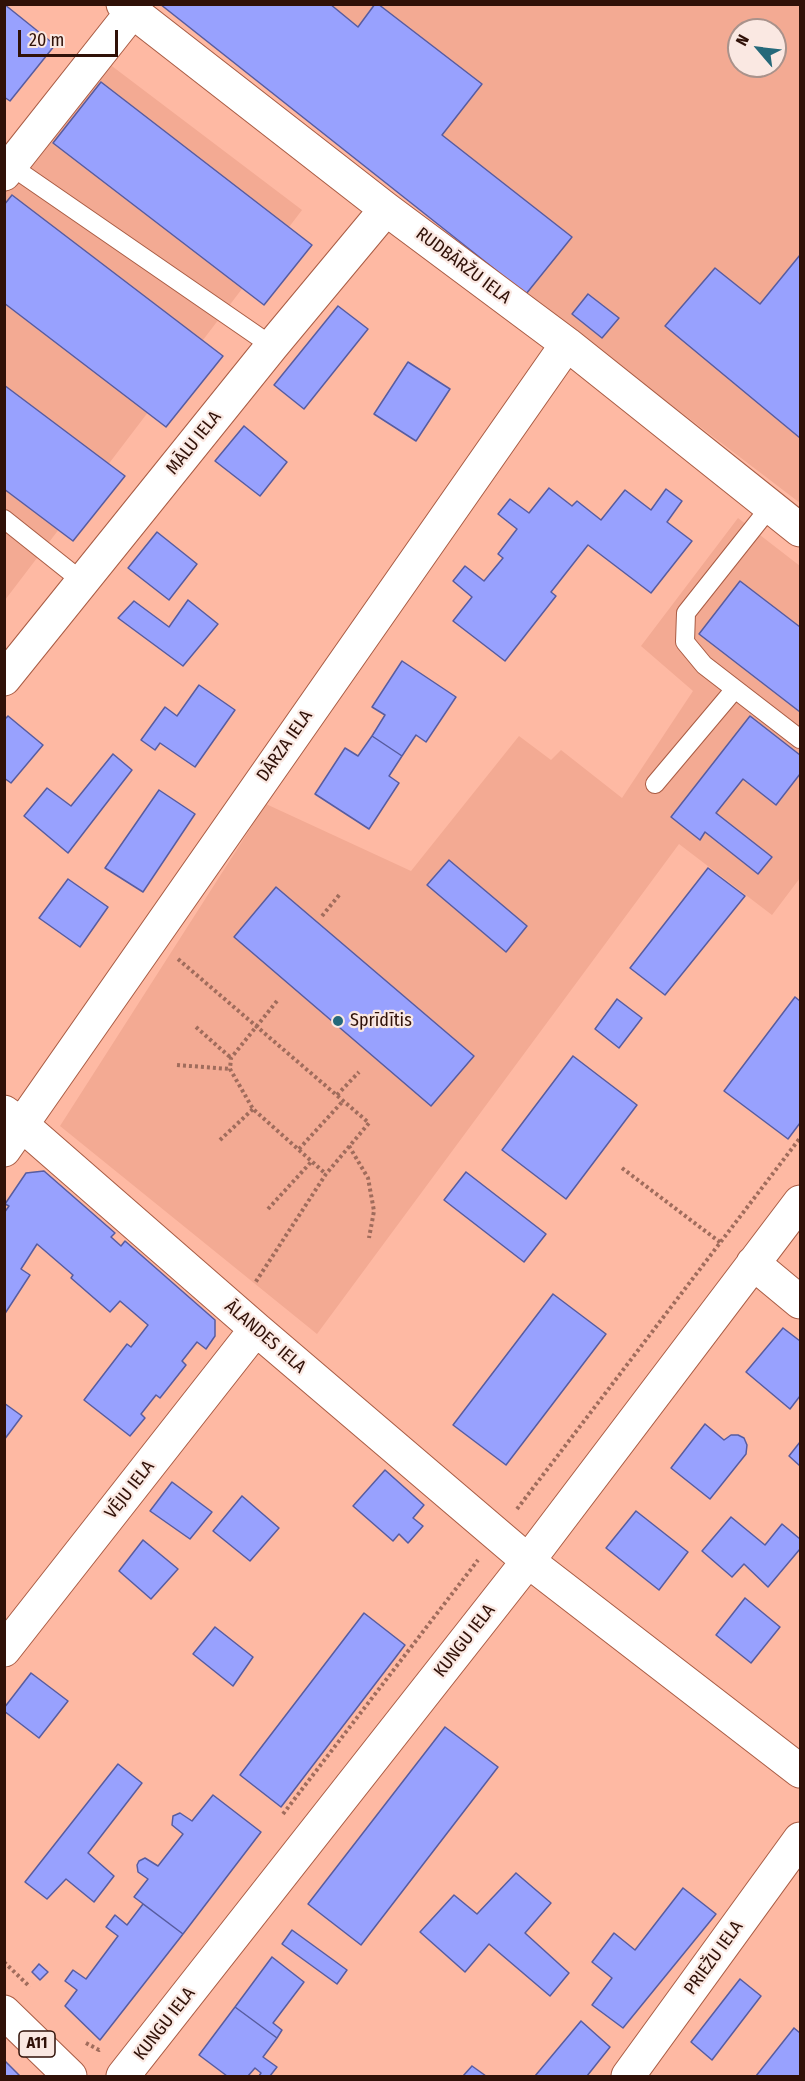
<!DOCTYPE html>
<meta charset="utf-8">
<style>
body{margin:0}
#map{position:relative;width:805px;height:2081px;overflow:hidden;background:#feb9a3;font-family:"Fira Sans Condensed",sans-serif}
canvas{display:block}
.frame{position:absolute;inset:0;border:6px solid #301108;pointer-events:none}
.north{position:absolute;left:727px;top:18px;width:60px;height:60px;box-sizing:border-box;background:#fae8e2;border:2px solid #a9928b;border-radius:50%;rotate:298deg;font-size:16px;font-weight:700;line-height:24px;text-align:center;color:#301108}
.north::after{content:'';display:block;margin:auto;width:21px;height:27px;background:#25697a;clip-path:polygon(50% 0,100% 100%,50% 72%,0 100%)}
.scale{position:absolute;left:18px;top:30px;width:100px;height:27px;box-sizing:border-box;border:3px solid #301108;border-top:0;padding-left:8px;font-size:18px;line-height:21px;white-space:nowrap;color:#301108;-webkit-text-stroke:4px #fae8e2;paint-order:stroke}
</style>
<div id="map">
<canvas width="805" height="2081"></canvas>
<div class="frame"></div>
<div class="north">N</div>
<div class="scale">20 m</div>
</div>
<script>
const context = document.querySelector('canvas').getContext('2d');
context.lineJoin = 'round';
function paint(path, color) { context.fillStyle = color; context.fill(path, 'evenodd'); }
const shape = rows => new Path2D(rows.map(r => 'M' + r).join(''));
function trace(path, color, width, dash) { context.strokeStyle = color; context.lineWidth = width; context.lineCap = dash ? 'butt' : 'round'; context.setLineDash(dash || []); context.stroke(path); }
function write(font, color, halo, rows, align = 'center') {
  context.font = font + ' "Fira Sans Condensed",sans-serif'; context.lineWidth = 4.5; context.setLineDash([]); context.textBaseline = 'middle'; context.strokeStyle = halo; context.fillStyle = color; for (const [text, x, y, turn = 0] of rows) {
    context.save(); context.translate(x, y); context.rotate((+turn || 0) * Math.PI / 180); context.textAlign = isNaN(turn) ? turn : align; if (halo) context.strokeText(text, 0, 0); context.fillText(text, 0, 0); context.restore();
  }
}
paint(shape([
 [160,5,800,5,800,503,526,294],
 [739,30,775,30,775,66,739,66],
 [96,54,302,210,5,600,4,175],
 [738,518,800,566,800,878,772,915,679,844,317,1334,60,1126,266,804,411,871,519,736,551,760,561,750,622,798,693,691,641,646]
]), '#f3aa93');
const building = shape([
 [4,4,55,45,10,101,4,97,4,4],
 [160,4,330,4,358,27,375,4,378,4,482,84,442,135,572,237,526,294,160,4],
 [101,82,312,245,264,305,53,143,101,82],
 [12,195,223,356,166,427,4,303,4,205,12,195],
 [800,255,800,438,665,326,715,268,760,304,800,255],
 [588,294,619,318,602,338,572,314,588,294],
 [338,306,368,329,304,409,274,385,338,306],
 [408,362,450,389,416,441,374,414,408,362],
 [4,385,125,476,73,541,4,489,4,385],
 [244,426,287,462,260,496,215,461,244,426],
 [549,488,572,506,577,501,601,520,625,490,651,510,666,489,682,501,667,522,692,541,651,593,588,545,551,592,556,596,505,661,453,621,472,597,453,581,465,566,484,581,503,558,498,554,517,529,498,514,510,499,529,513,549,488],
 [157,532,197,564,169,600,128,568,157,532],
 [740,581,800,627,800,712,699,634,740,581],
 [188,600,218,624,183,666,118,618,134,601,169,627,188,600],
 [402,661,456,697,426,742,416,735,402,756,372,736,385,715,372,707,402,661],
 [199,685,235,710,195,767,160,743,155,750,141,740,165,707,177,716,199,685],
 [8,716,43,745,11,783,4,778,4,720,8,716],
 [750,716,800,755,800,774,776,805,743,779,716,813,772,857,758,874,705,832,700,840,671,817,750,716],
 [372,736,402,756,389,776,399,783,369,829,315,794,345,748,358,756,372,736],
 [113,754,132,770,68,853,24,816,47,788,71,806,113,754],
 [159,790,195,814,143,892,105,868,159,790],
 [449,860,527,926,506,952,427,885,449,860],
 [708,868,745,896,665,995,630,968,708,868],
 [68,879,108,907,80,947,39,918,68,879],
 [276,887,474,1056,431,1106,234,937,276,887],
 [795,997,800,1001,800,1123,788,1139,724,1091,795,997],
 [617,999,642,1018,619,1048,595,1029,617,999],
 [573,1056,637,1105,566,1199,502,1150,573,1056],
 [44,1171,115,1233,111,1237,121,1246,125,1241,215,1320,215,1336,206,1349,197,1342,182,1361,186,1365,160,1398,156,1395,141,1414,145,1418,130,1436,84,1400,127,1344,131,1347,148,1325,120,1301,110,1312,71,1278,73,1275,37,1244,21,1269,30,1275,4,1315,4,1213,9,1206,5,1204,26,1173,44,1171],
 [466,1172,546,1234,524,1262,444,1200,466,1172],
 [553,1294,606,1334,506,1465,453,1425,553,1294],
 [783,1328,800,1341,800,1396,790,1409,746,1372,783,1328],
 [4,1403,22,1416,4,1440,4,1403],
 [705,1424,724,1440,731,1435,738,1435,744,1438,747,1445,746,1454,710,1499,671,1468,705,1424],
 [800,1442,800,1466,789,1456,800,1442],
 [385,1470,424,1505,413,1518,423,1526,408,1543,399,1534,393,1541,353,1506,385,1470],
 [172,1482,212,1512,190,1539,150,1511,172,1482],
 [242,1496,279,1528,250,1561,213,1531,242,1496],
 [636,1511,688,1552,659,1590,606,1548,636,1511],
 [731,1517,765,1545,782,1524,800,1539,800,1549,768,1587,744,1564,732,1577,702,1551,731,1517],
 [143,1540,178,1569,151,1599,119,1571,143,1540],
 [745,1598,780,1627,751,1663,716,1635,745,1598],
 [364,1613,405,1645,281,1807,240,1775,364,1613],
 [215,1627,253,1657,233,1686,193,1654,215,1627],
 [31,1673,68,1701,39,1738,4,1711,4,1708,31,1673],
 [445,1727,498,1767,361,1945,308,1904,445,1727],
 [118,1764,142,1783,88,1853,114,1876,94,1902,66,1879,47,1899,25,1882,118,1764],
 [213,1795,261,1832,183,1934,134,1897,148,1879,138,1872,137,1865,139,1861,145,1858,158,1866,183,1834,172,1825,173,1816,180,1813,192,1821,213,1795],
 [516,1873,551,1903,525,1933,569,1973,550,1996,489,1944,465,1972,420,1932,454,1895,477,1914,516,1873],
 [683,1888,716,1914,623,2028,592,2005,612,1978,592,1962,614,1933,635,1950,683,1888],
 [143,1904,183,1934,100,2040,65,2006,77,1990,65,1981,73,1970,86,1979,118,1936,106,1927,115,1915,127,1925,143,1904],
 [292,1930,347,1970,337,1984,282,1944,292,1930],
 [272,1957,304,1982,273,2023,282,2030,277,2038,235,2007,272,1957],
 [39,1964,48,1972,40,1980,32,1972,39,1964],
 [740,1979,761,1996,712,2060,691,2042,740,1979],
 [235,2007,277,2038,263,2057,277,2067,270,2076,259,2076,261,2073,255,2068,248,2076,227,2076,199,2055,235,2007],
 [581,2021,610,2047,587,2076,535,2076,581,2021],
 [794,2028,800,2033,800,2076,756,2076,794,2028],
 [5,2061,20,2076,4,2076,5,2061],
 [472,2066,486,2076,463,2076,472,2066]
]);
paint(building, '#98a1fe');
trace(building, '#575ca0', 1.5);
const service = shape([
 [11,166,272,346],
 [770,507,686,613,685,642,704,665,800,739],
 [4,519,83,582],
 [655,784,735,689]
]);
const minor = shape([
 [123,4,386,209,567,344,800,530],
 [4,174,132,12],
 [4,679,272,346,386,209],
 [4,1112,21,1124,256,1329,528,1561,800,1771],
 [4,1150,567,344],
 [753,1263,800,1302],
 [4,1650,256,1329],
 [123,2076,528,1561,800,1202],
 [628,2076,800,1839]
]);
const trunk = shape([
 [4,2012,70,2076]
]);
trace(service, '#a95c44', 20);
trace(minor, '#a95c44', 35);
trace(trunk, '#a95c44', 35);
trace(shape([
 [322,916,340,894],
 [178,959,369,1123,326,1174,255,1283],
 [277,1001,231,1058,230,1069,253,1109,326,1174],
 [196,1027,231,1058],
 [177,1065,230,1069],
 [337,1095,359,1072],
 [220,1140,253,1109],
 [349,1146,368,1178,374,1211,369,1238],
 [299,1149,343,1101],
 [622,1168,721,1243],
 [268,1209,312,1161],
 [517,1509,800,1138],
 [283,1814,478,1560],
 [4,1962,30,1987],
 [86,2043,99,2050,101,2048]
]), '#a06c5c', 4, [3, 3]);
trace(service, '#fff', 18);
trace(minor, '#fff', 33);
trace(trunk, '#fff', 33);
for (const [x, y, r, color] of [
 [338,1021,6,"#25697a"]
]) { const dot = new Path2D(); dot.arc(x, y, r, 0, 2 * Math.PI); context.fillStyle = color; context.fill(dot); trace(dot, '#fae8e2', 2); }
for (const [x, y, w] of [
 [37,2044,36]
]) { const box = new Path2D(); box.roundRect(x - w / 2, y - 13, w, 26, 4.5); context.fillStyle = '#fae8e2'; context.fill(box); trace(box, '#301108', 1.5); }
write('bold 16px', '#301108', null, [
 ["A11",37,2044]
]);
write('18px', '#301108', '#fae8e2', [
 ["RUDBĀRŽU IELA",463,266,37],
 ["MĀLU IELA",194,443,-51],
 ["DĀRZA IELA",285,746,-55],
 ["ĀLANDES IELA",265,1337,41],
 ["VĒJU IELA",130,1490,-52],
 ["KUNGU IELA",465,1641,-52],
 ["PRIEŽU IELA",714,1958,-54],
 ["KUNGU IELA",165,2024,-52]
]);
write('18px', '#301108', '#fae8e2', [
 ["Sprīdītis",350,1021]
], 'left');
</script>
